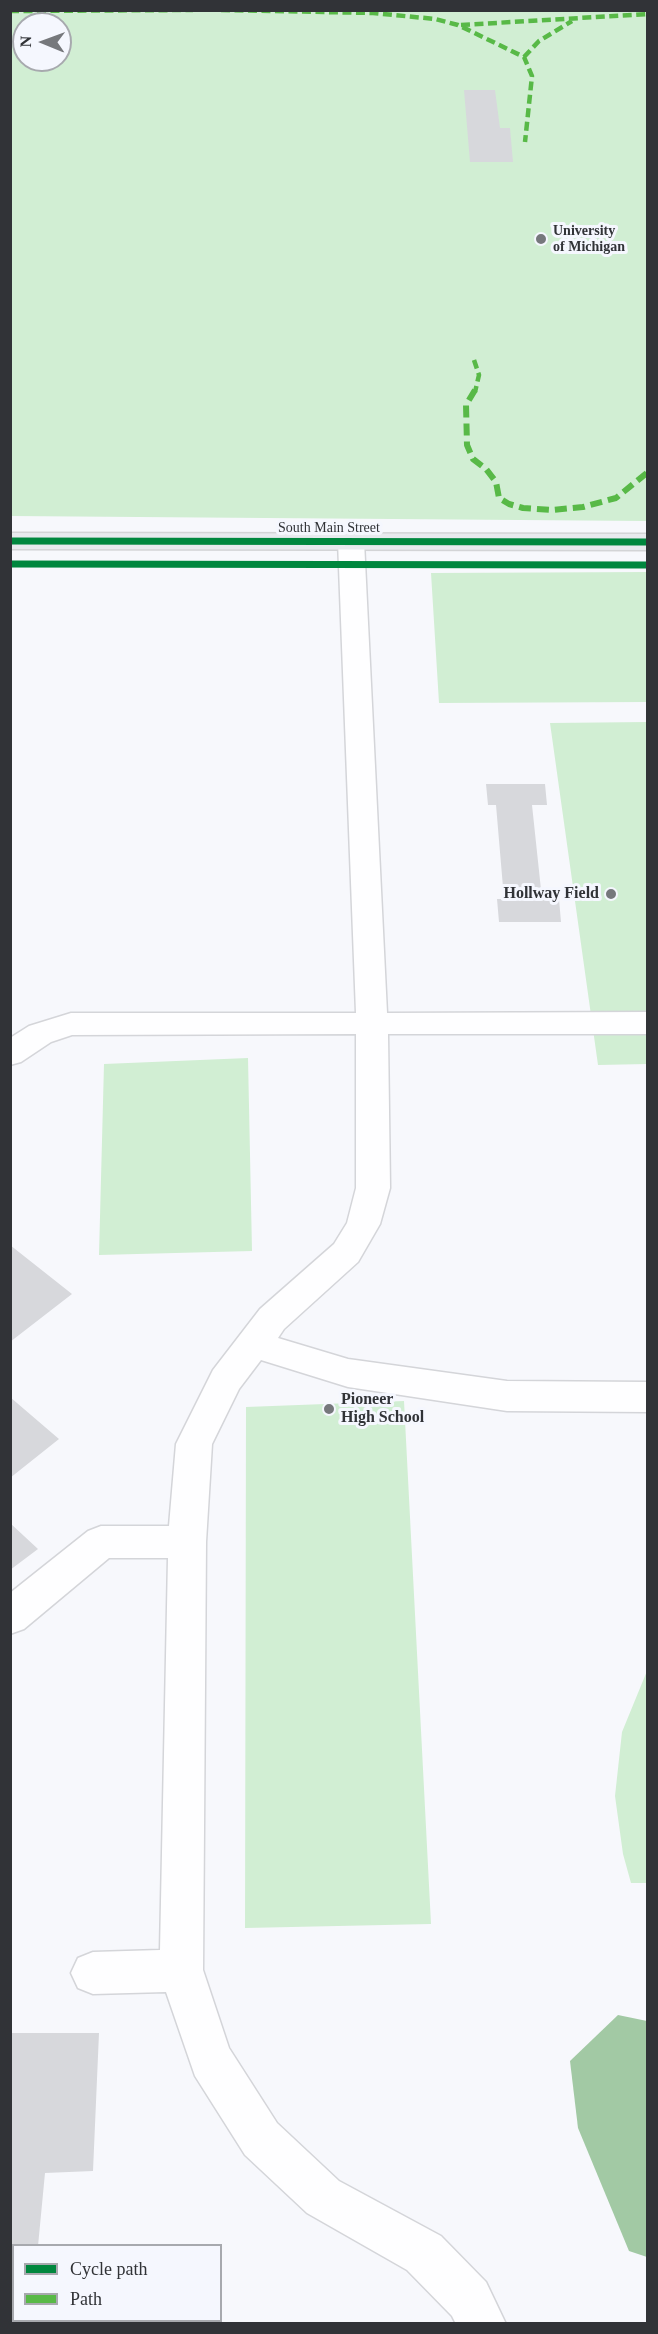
<!DOCTYPE html>
<style>
body{margin:0}
#map{position:relative;width:658px;height:2334px;overflow:hidden;background:#f7f8fc;font-family:Georgia,serif}
canvas{display:block}
.frame{position:absolute;inset:0;border:12px solid #313337;pointer-events:none}
.legend{position:absolute;left:12px;top:2244px;width:210px;height:78px;box-sizing:border-box;background:#f5f7fe;border:2px solid #a7a9ae;margin:0;padding:8px 10px;list-style:none;font-size:18px;color:#313337}
.legend li{display:flex;align-items:center;gap:12px;height:30px}
.legend b{width:30px;border:2px solid #a7a9ae}
.north{position:absolute;left:12px;top:12px;width:60px;height:60px;box-sizing:border-box;background:#f5f7fe;border:2px solid #a7a9ae;border-radius:50%;rotate:271deg;font-size:16px;font-weight:700;line-height:24px;text-align:center;color:#313337}
.north::after{content:'';display:block;margin:auto;width:21px;height:27px;background:#76787c;clip-path:polygon(50% 0,100% 100%,50% 72%,0 100%)}
</style>
<div id="map">
<canvas width="658" height="2334"></canvas>
<div class="frame"></div>
<ul class="legend">
<li><b style="height:8px;background:#00873e"></b>Cycle path</li>
<li><b style="height:8px;background:#58b947"></b>Path</li>
</ul>
<div class="north">N</div>
</div>
<script>
const context = document.querySelector('canvas').getContext('2d');
context.lineJoin = 'round';
function paint(path, color) { context.fillStyle = color; context.fill(path, 'evenodd'); }
const shape = rows => new Path2D(rows.map(r => 'M' + r).join(''));
function trace(path, color, width, dash) { context.strokeStyle = color; context.lineWidth = width; context.lineCap = dash ? 'butt' : 'round'; context.setLineDash(dash || []); context.stroke(path); }
function write(font, color, halo, rows, align = 'center') {
  context.font = font + ' Georgia,serif'; context.lineWidth = 6; context.setLineDash([]); context.textBaseline = 'middle'; context.strokeStyle = halo; context.fillStyle = color; for (const [text, x, y, turn = 0] of rows) {
    context.save(); context.translate(x, y); context.rotate((+turn || 0) * Math.PI / 180); context.textAlign = isNaN(turn) ? turn : align; if (halo) context.strokeText(text, 0, 0); context.fillText(text, 0, 0); context.restore();
  }
}
paint(shape([
 [11,11,647,11,647,521,11,516],
 [24,24,60,24,60,60,24,60],
 [647,572,647,702,439,703,431,573],
 [647,722,647,1064,598,1065,550,723],
 [248,1058,252,1251,99,1255,104,1064],
 [404,1401,431,1924,245,1928,246,1407],
 [647,1671,647,1883,631,1883,623,1854,615,1796,622,1732]
]), '#d1eed3');
paint(shape([
 [618,2015,647,2021,647,2257,629,2251,578,2128,570,2061]
]), '#a2c9a4');
paint(shape([
 [464,90,495,90,500,128,510,128,513,162,470,162],
 [486,784,545,784,547,805,532,805,542,899,559,899,561,922,499,922,497,899,504,899,496,805,488,805],
 [10,1245,72,1294,10,1342],
 [10,1397,59,1439,10,1478],
 [10,1523,38,1549,10,1570],
 [10,2033,99,2033,93,2171,45,2173,38,2246,10,2246]
]), '#d7d8dc');
const minor = shape([
 [351,533,360,536,364,541,387,1013,648,1012,648,1034,388,1034,390,1188,380,1224,358,1262,284,1329,278,1338,348,1359,507,1381,648,1382,648,1412,507,1411,348,1387,261,1360,239,1389,212,1444,206,1542,203,1970,229,2048,277,2123,339,2181,441,2236,486,2282,506,2324,456,2324,452,2316,407,2270,307,2213,245,2155,195,2076,166,1992,93,1994,78,1988,71,1973,78,1958,93,1952,160,1950,168,1558,109,1558,24,1629,10,1634,10,1593,88,1531,101,1526,169,1526,176,1444,213,1370,260,1309,334,1244,347,1223,356,1188,356,1034,72,1035,51,1042,21,1062,10,1065,10,1038,29,1026,71,1013,356,1013,338,541,342,536,351,533]
]);
const major = shape([
 [10,533,648,534,648,550,10,549,10,533]
]);
trace(minor, '#d4d5d9', 3);
trace(major, '#d3d4d6', 3);
paint(minor, '#fefeff');
paint(major, '#e8eaee');
trace(shape([
 [221,10,373,13,435,19,458,25,524,57,532,76,525,142],
 [10,11,193,10],
 [461,25,648,14],
 [524,57,539,41,572,21],
 [474,360,479,375,475,392]
]), '#58b947', 4.5, [9, 4.5]);
trace(shape([
 [475,390,466,405,467,445,473,459,486,469,496,482,499,498,509,504,523,508,552,510,583,507,616,498,648,472]
]), '#58b947', 6, [12, 6]);
trace(shape([
 [10,541,648,542],
 [10,564,648,565]
]), '#00873e', 7);
for (const [x, y, r, color] of [
 [541,239,6,"#76787c"],
 [611,894,6,"#76787c"],
 [329,1409,6,"#76787c"]
]) { const dot = new Path2D(); dot.arc(x, y, r, 0, 2 * Math.PI); context.fillStyle = color; context.fill(dot); trace(dot, '#f5f7fe', 2); }
write('bold 14px', '#313337', '#f5f7fe', [
 ["University",553,231],
 ["of Michigan",553,247]
], 'left');
write('14px', '#313337', '#f5f7fe', [
 ["South Main Street",329,528]
]);
write('bold 16px', '#313337', '#f5f7fe', [
 ["Hollway Field",599,894],
 ["Pioneer",341,1400,"left"],
 ["High School",341,1418,"left"]
], 'right');
</script>
